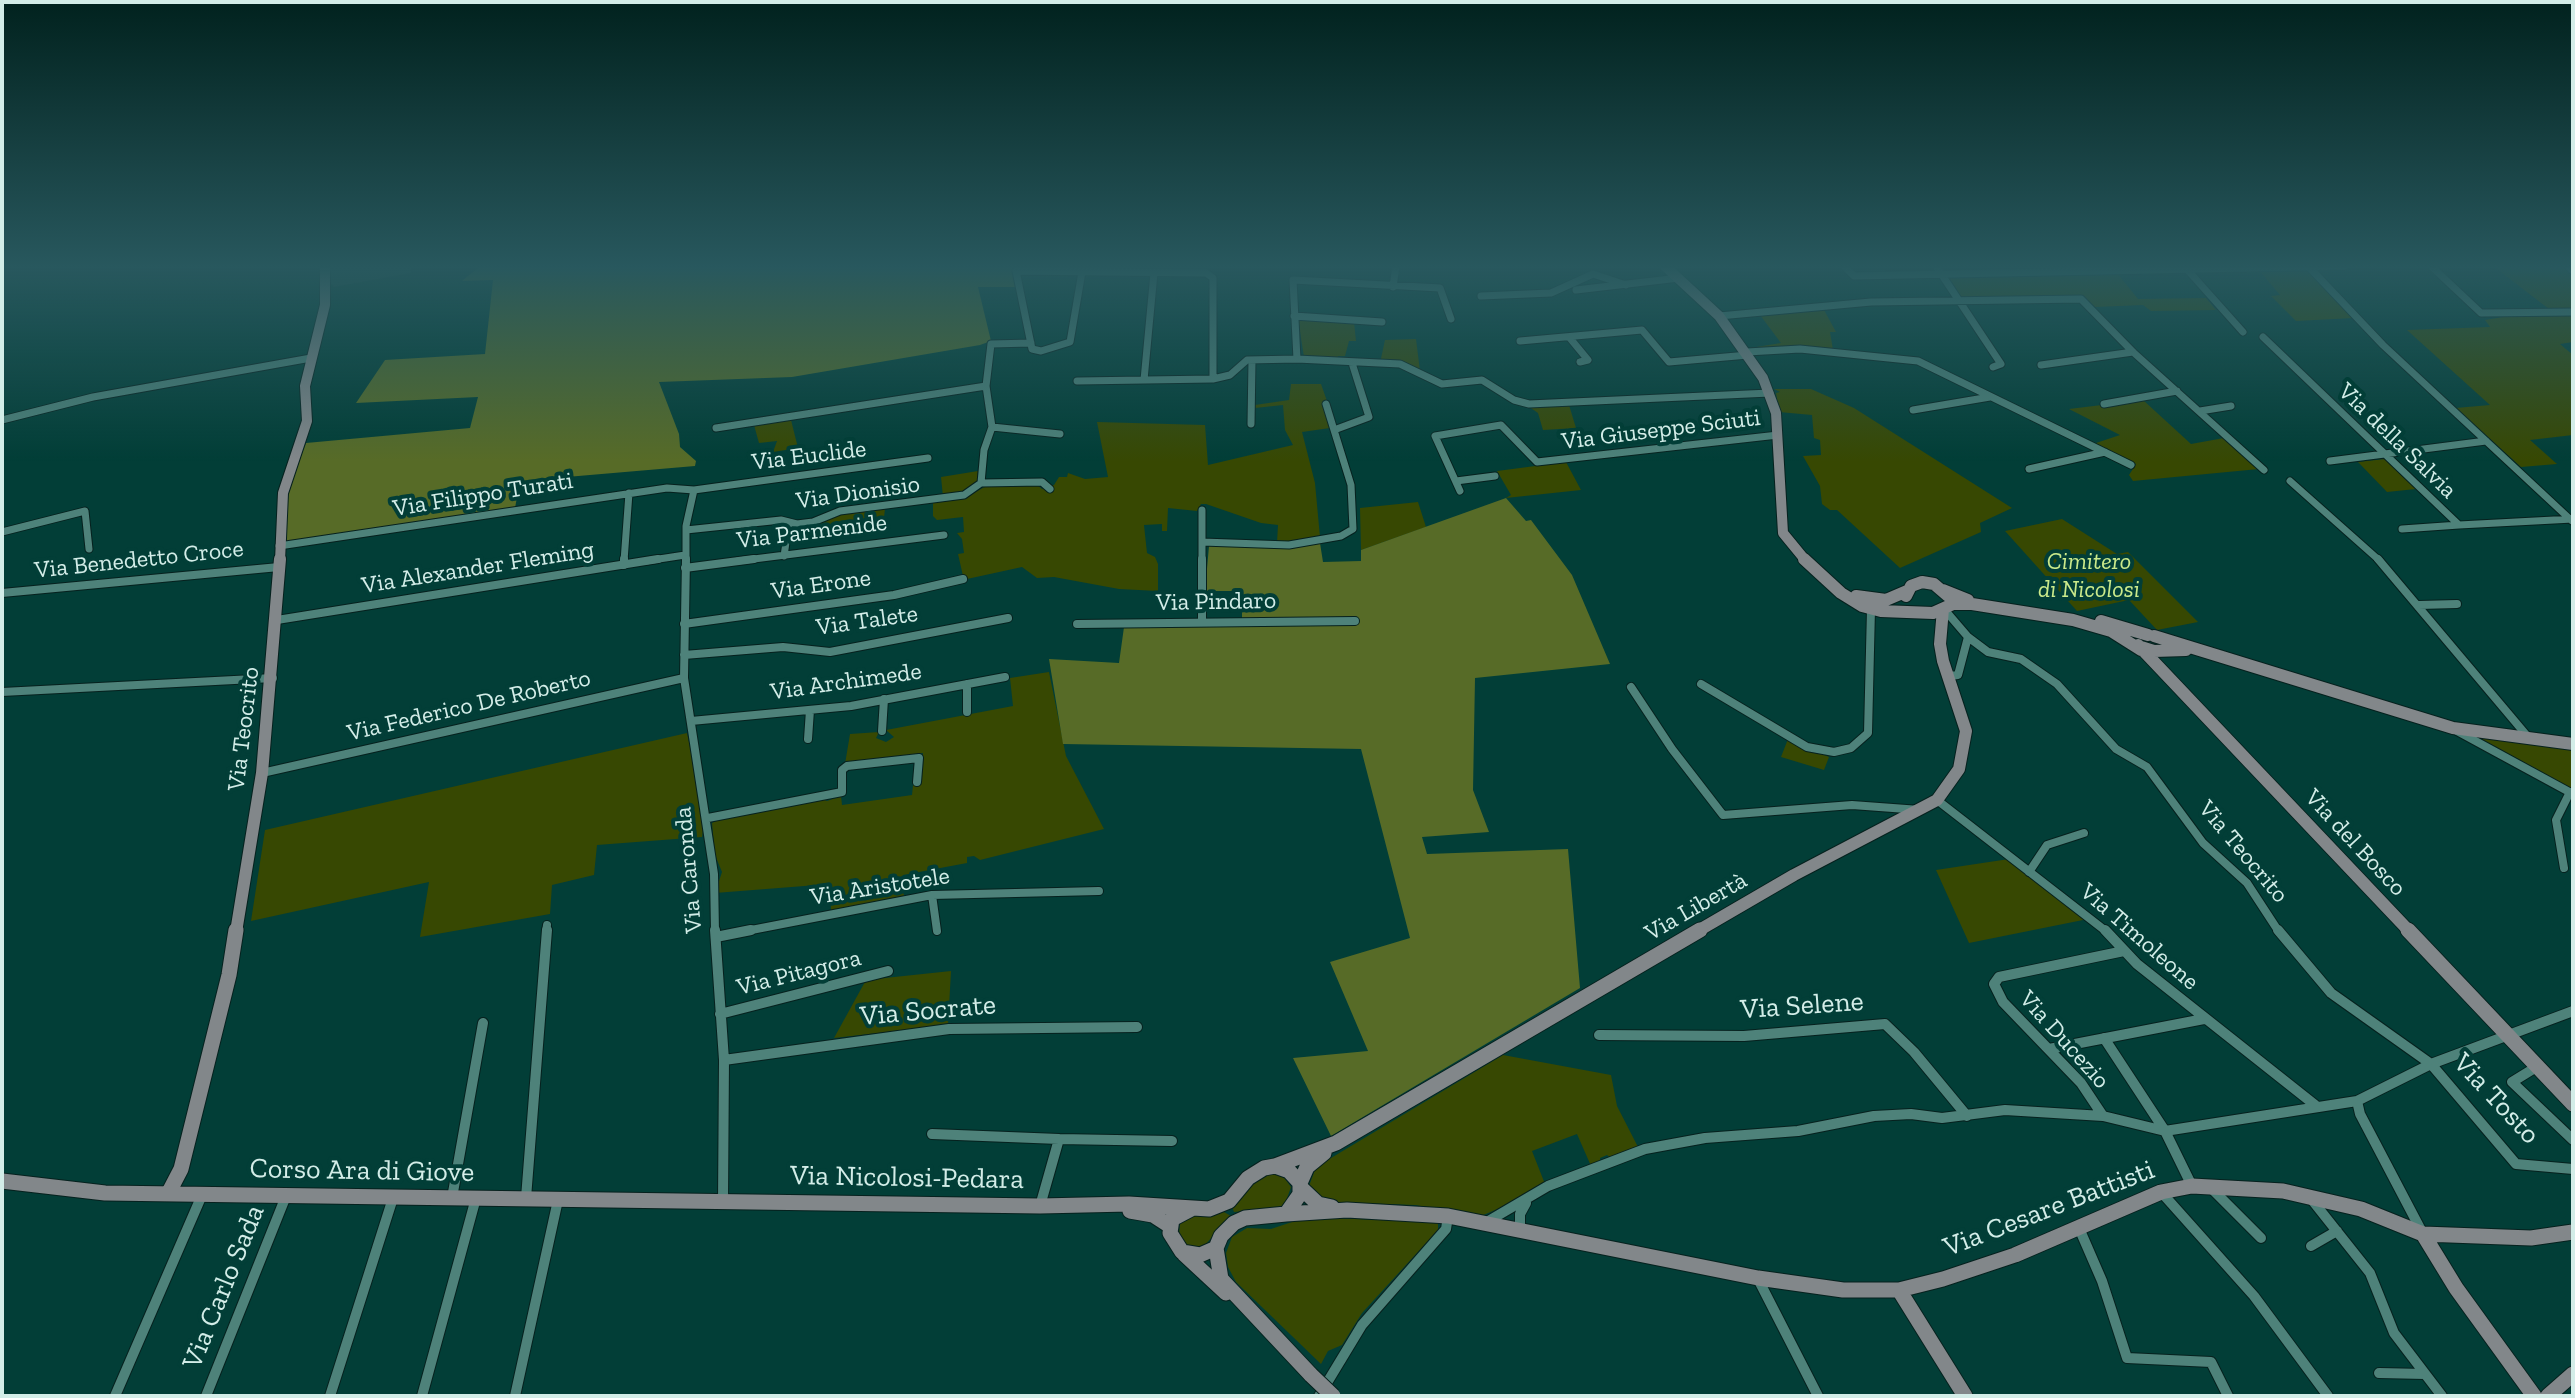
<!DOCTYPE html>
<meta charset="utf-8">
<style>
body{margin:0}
#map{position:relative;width:2575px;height:1398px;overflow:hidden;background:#023e37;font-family:"Zilla Slab",serif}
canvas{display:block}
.frame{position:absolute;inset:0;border:4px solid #d3ede8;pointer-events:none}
</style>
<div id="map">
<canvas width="2575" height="1398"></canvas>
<div class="frame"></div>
</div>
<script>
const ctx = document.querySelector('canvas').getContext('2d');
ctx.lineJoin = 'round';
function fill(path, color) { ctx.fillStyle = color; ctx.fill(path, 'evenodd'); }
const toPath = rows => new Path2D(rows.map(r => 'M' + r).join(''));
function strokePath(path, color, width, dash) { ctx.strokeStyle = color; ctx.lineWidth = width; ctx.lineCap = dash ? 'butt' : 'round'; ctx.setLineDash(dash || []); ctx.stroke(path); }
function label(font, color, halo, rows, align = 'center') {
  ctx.font = font + ' "Zilla Slab",serif'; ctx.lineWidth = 8; ctx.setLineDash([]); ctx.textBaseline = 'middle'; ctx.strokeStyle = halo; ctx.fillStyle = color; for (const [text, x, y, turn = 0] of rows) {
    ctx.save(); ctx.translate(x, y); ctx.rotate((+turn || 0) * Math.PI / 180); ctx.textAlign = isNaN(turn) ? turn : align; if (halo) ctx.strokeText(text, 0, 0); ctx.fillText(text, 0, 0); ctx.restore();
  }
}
const built = toPath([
 [339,266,412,266,411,273,334,287,330,283,329,270]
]);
const green = toPath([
 [2493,266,2567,266,2573,272,2573,310,2549,309],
 [2258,269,2307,269,2353,318,2296,321,2271,296,2280,295],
 [2117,273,2138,299,2206,298,2216,310,2151,311,2143,305,2095,307,2081,297,1960,299,1946,276],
 [1823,308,1836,332,1830,332,1833,350,1750,348,1781,343,1760,315],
 [2573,313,2573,342,2560,344,2573,355,2573,435,2530,440,2557,464,2521,467,2456,408,2490,405,2407,330,2490,327,2485,320,2515,315],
 [1298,319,1354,322,1356,341,1349,341,1345,356,1338,356,1337,360,1304,357],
 [1416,339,1420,371,1380,363,1385,340],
 [1291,384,1321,384,1327,401,1322,402,1330,428,1302,432,1315,483,1320,537,1277,543,1278,525,1261,523,1206,504,1201,504,1197,511,1168,508,1167,531,1162,531,1162,524,1144,525,1147,553,1155,557,1158,564,1158,591,1119,589,1054,577,1037,578,1022,567,967,579,963,576,958,554,964,553,962,539,957,533,964,532,963,517,937,520,933,516,933,503,963,499,988,485,1036,484,1042,489,1054,485,1059,477,1067,477,1068,473,1085,479,1108,477,1097,422,1205,425,1208,465,1293,445,1285,430,1283,405,1255,408,1255,405,1289,400],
 [1774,389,1811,389,1854,408,2012,508,1980,523,1981,532,1900,568,1837,510,1830,510,1822,504,1820,486,1803,456,1821,455,1820,440,1814,438,1812,415,1779,412,1776,393,1780,392],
 [2143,400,2191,444,2224,438,2259,469,2133,481,2129,475,2136,464,2093,444,2120,435,2069,409],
 [1569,405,1576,428,1543,430,1538,413,1528,406],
 [791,420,798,448,773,452,777,441,759,443,754,425],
 [2385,459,2416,489,2387,492,2358,462],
 [1566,462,1581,490,1506,498,1511,495,1497,471],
 [978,471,977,483,971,490,943,497,941,477],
 [1418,502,1426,527,1361,550,1360,508],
 [885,509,883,526,817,532,818,525,841,513],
 [2062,519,2117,554,2128,552,2198,622,2157,630,2129,600,2077,611,2005,531],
 [1049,672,1066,756,1104,829,980,860,974,856,967,857,967,863,903,875,904,897,831,911,830,884,715,893,722,872,715,855,712,823,726,816,822,799,827,801,841,796,842,805,912,795,913,785,920,784,923,753,845,764,850,734,879,732,876,738,886,742,894,737,886,730,1013,706,1010,678],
 [687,733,705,816,702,837,597,845,594,875,552,885,550,914,420,937,429,882,251,921,265,830],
 [2470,735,2573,749,2573,791],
 [1788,739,1829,757,1824,770,1781,757],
 [2009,859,2088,919,1969,943,1936,870],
 [951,971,948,1025,834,1038,866,980],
 [1503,1055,1611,1075,1617,1106,1638,1147,1611,1158,1607,1155,1600,1158,1600,1163,1591,1166,1577,1134,1532,1151,1545,1184,1528,1196,1481,1216,1415,1205,1325,1202,1309,1186,1316,1167],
 [1274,1173,1283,1176,1291,1187,1285,1204,1279,1208,1234,1212,1232,1207,1257,1177],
 [1224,1212,1231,1216,1204,1246,1188,1246,1179,1236,1180,1222,1192,1216],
 [1328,1218,1438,1222,1438,1230,1362,1313,1342,1345,1328,1351,1321,1364,1236,1282,1228,1267,1226,1253,1232,1237,1247,1228,1271,1229,1295,1221]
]);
const forest = toPath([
 [480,266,1014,266,1016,287,978,287,991,341,980,345,792,377,659,382,679,434,680,447,696,461,695,466,520,481,515,508,284,543,287,493,306,443,470,428,478,397,356,403,385,360,485,354,493,280,462,281],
 [1506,498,1526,521,1531,520,1572,575,1610,664,1475,678,1473,790,1489,832,1422,837,1427,854,1568,849,1580,988,1331,1136,1293,1058,1368,1051,1330,962,1410,938,1361,749,1063,744,1049,659,1119,663,1124,627,1242,620,1242,591,1205,591,1209,546,1320,543,1323,562,1361,561,1361,550]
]);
const streetFar2 = toPath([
 [1844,266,1854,276,2344,266],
 [1936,266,2001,364,1993,367],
 [2184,266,2243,332],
 [2308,266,2383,345,2572,521],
 [2431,266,2481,313,2573,312],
 [1082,272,1070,342,1041,351,1032,349,1016,271,1206,273,1213,278,1213,379],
 [1393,287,1396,266],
 [1576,290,1679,278],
 [1481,296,1551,293,1593,274,1626,285],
 [1294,316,1382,322],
 [1719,316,1871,302,2081,299,2133,352,2264,470],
 [1569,337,1588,360,1580,362],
 [2263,337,2459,525,2573,519],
 [1520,341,1642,330,1669,362,1748,355],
 [1747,352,1800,349,1918,361,2131,465],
 [1297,359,1293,280,1440,288,1451,319],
 [2041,365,2133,352],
 [1144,380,1154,273],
 [1077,381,1213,379,1230,375,1247,360,1297,359,1400,364,1442,384,1482,380,1514,400,1529,404,1770,393],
 [986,386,991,344,1031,343],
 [1326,404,1334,430],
 [2104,404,2177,391],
 [1913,410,1990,397],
 [2200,411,2231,406],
 [2,420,93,397,311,358],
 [1251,424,1252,360],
 [992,427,1060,434],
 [2330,461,2486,441],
 [2029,469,2105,452],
 [1456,481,1495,476],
 [2290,481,2380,561],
 [981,483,1042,482,1050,489],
 [1460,491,1435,436,1501,425,1537,462,1778,435],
 [1202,510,1202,561],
 [2402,529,2459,525],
 [686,530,781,520,797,524,813,522,840,511,964,495,981,483,984,450,992,427,986,386,716,428],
 [2,532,85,511,89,549],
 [1202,542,1289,545,1341,536,1353,529,1351,485,1334,430,1369,417,1352,363],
 [279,546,667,488,694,490,928,458],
 [784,556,789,522],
 [624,561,629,493],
 [646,561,685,555],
 [686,561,686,526,694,490],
 [738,561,944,535]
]);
const streetFar1 = toPath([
 [686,559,684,678,714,874,715,932],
 [1202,559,1202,622],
 [2378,559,2528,737],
 [624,565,624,559],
 [685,568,754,559],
 [2,593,279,567],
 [2419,605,2457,604],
 [1944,609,1968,637,1958,675,1949,676],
 [277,620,658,559],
 [684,624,894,595,963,579],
 [1077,624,1355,621],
 [1968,637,1988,652,2021,659,2057,684,2116,749,2147,767,2203,843,2247,883,2279,932],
 [684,655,783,647,830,652,1008,618],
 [967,684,967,712],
 [1701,684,1807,747,1834,752,1851,748,1868,733,1871,609],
 [1631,687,1672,749,1723,815,1852,805,1920,810],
 [2,692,273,678],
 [691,721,851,706,1005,677],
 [882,731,884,699],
 [2457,731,2573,794],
 [808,739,810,710],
 [262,773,684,678],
 [1937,800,2107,932],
 [708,818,842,792,842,770,847,766,919,758,917,782],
 [2564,868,2556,820,2570,792],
 [2029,872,2047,845,2084,833],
 [932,895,937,931],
 [546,932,547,925],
 [741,932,932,895,1099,891]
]);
const street = toPath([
 [715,930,724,1060,723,1201],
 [2105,930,2137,964,2315,1105],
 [2278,930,2331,993,2431,1064,2516,1164,2573,1169],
 [716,937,751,930],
 [720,1014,888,971],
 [1599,1035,1744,1036,1885,1024,1914,1052,1967,1116],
 [2104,1038,2165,1131,2192,1186],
 [2049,1049,2204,1019],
 [724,1060,949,1029,1137,1027],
 [2538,1066,2512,1082,2573,1140],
 [2357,1101,2360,1114,2422,1232],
 [2103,1116,2081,1083,2003,1002,1994,984,1999,977,2124,951],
 [932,1134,1059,1139,1040,1206],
 [1059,1139,1172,1141],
 [2211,1188,2261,1238],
 [2162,1193,2254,1296,2328,1396],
 [452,1198,483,1023],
 [526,1198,547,930],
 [2312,1200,2370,1273,2394,1333,2442,1396],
 [1485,1223,1548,1186,1645,1149,1705,1138,1798,1131,1874,1116,1911,1114,1942,1118,2005,1110,2103,1116,2165,1131,2357,1101,2431,1064,2573,1011],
 [2079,1228,2102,1281,2127,1358,2211,1362,2228,1396],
 [1520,1230,1520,1214,1526,1203],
 [2311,1246,2337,1231],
 [1758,1279,1818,1396],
 [2379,1373,2425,1374],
 [115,1396,202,1195],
 [206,1396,286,1196],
 [330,1396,393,1198],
 [422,1396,476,1198],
 [515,1396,558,1200],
 [1319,1396,1362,1325,1446,1229,1448,1216]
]);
const secondaryFar2 = toPath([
 [1665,266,1719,316,1763,378,1776,413,1783,533,1806,561],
 [2570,266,2573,269],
 [280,561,283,493,307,421,305,386,325,305,325,266]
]);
const secondaryFar1 = toPath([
 [1804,559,1841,593,1862,606,1881,611,1933,613,1953,604,1972,604,2073,620,2111,631,2141,650],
 [1943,590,1968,600],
 [1856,596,1886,600,1907,591],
 [1906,596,1911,586,1922,582,1934,584,1948,596],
 [2101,621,2148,635],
 [2154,636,2453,728,2573,744],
 [2138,645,2410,932],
 [2141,647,2154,651,2186,650],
 [236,932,262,773,280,559],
 [1696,932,1794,875,1937,800,1959,769,1966,731,1943,661,1940,644,1943,609]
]);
const secondary = toPath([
 [2408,930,2573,1104],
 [1275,1166,1336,1143,1700,930],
 [2,1181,105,1193,1040,1206,1129,1204,1209,1209,1229,1201,1248,1178,1264,1168,1275,1166,1289,1171,1300,1183,1300,1194,1286,1214,1245,1218,1234,1223,1221,1236,1216,1248,1200,1255,1182,1252,1170,1233,1172,1219,1191,1209],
 [1300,1183,1307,1167,1324,1153],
 [1300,1187,1318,1204,1332,1207],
 [168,1194,181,1169,229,975,236,930],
 [1130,1211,1153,1215,1170,1226],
 [1286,1214,1347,1210,1448,1216,1758,1278,1843,1290,1899,1290,1943,1279,2015,1255,2161,1192,2192,1186,2283,1191,2361,1209,2423,1234,2531,1238,2573,1232],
 [2423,1234,2456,1288,2534,1396],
 [1216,1248,1221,1279,1311,1375],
 [1184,1254,1226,1293],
 [1899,1290,1965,1396],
 [2548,1396,2573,1374]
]);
const secondaryBridge = toPath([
 [1311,1375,1333,1396]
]);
const streetNames = [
 ["Via Giuseppe Sciuti",1661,430,-7],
 ["Via della Salvia",2397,441,44],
 ["Via Euclide",809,456,-7],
 ["Via Dionisio",858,493,-8],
 ["Via Filippo Turati",483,495,-9],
 ["Via Parmenide",812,532,-7],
 ["Via Benedetto Croce",139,560,-6],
 ["Via Alexander Fleming",478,568,-9],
 ["Via Erone",821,585,-8],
 ["Via Pindaro",1216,602,-1],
 ["Via Talete",867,621,-8],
 ["Via Archimede",846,682,-8],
 ["Via Federico De Roberto",469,706,-13],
 ["Via Teocrito",244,729,-83],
 ["Via del Bosco",2355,843,47],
 ["Via Teocrito",2243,852,50],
 ["Via Caronda",689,870,-95],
 ["Via Aristotele",880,887,-9],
 ["Via Libertà",1696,907,-30],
 ["Via Timoleone",2139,937,41],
 ["Via Pitagora",799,973,-14],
 ["Via Ducezio",2064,1040,48]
];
const parkNames = [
 ["Cimitero",2089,562],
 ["di Nicolosi",2089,590]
];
const nearStreetnames = [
 ["Via Selene",1802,1006,-4],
 ["Via Socrate",928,1011,-5],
 ["Via Tosto",2496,1099,47],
 ["Corso Ara di Giove",362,1171,1],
 ["Via Nicolosi-Pedara",907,1178,1],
 ["Via Cesare Battisti",2049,1209,-21],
 ["Via Carlo Sada",224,1287,-68]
];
fill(built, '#194a43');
fill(green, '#374802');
fill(forest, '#576b27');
strokePath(streetFar2, '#06211e', 9);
strokePath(streetFar1, '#06211e', 10);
strokePath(street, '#06211e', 12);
strokePath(secondaryFar2, '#06211e', 12);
strokePath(secondaryFar1, '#06211e', 14);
strokePath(secondary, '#06211e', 17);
strokePath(streetFar2, '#4e827a', 7);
strokePath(streetFar1, '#4e827a', 8);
strokePath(street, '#4e827a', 10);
strokePath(secondaryFar2, '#82878a', 10);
strokePath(secondaryFar1, '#82878a', 12);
strokePath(secondary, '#82878a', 15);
strokePath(secondaryBridge, '#06211e', 17, []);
strokePath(secondaryBridge, '#82878a', 15);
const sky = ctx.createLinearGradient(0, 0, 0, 461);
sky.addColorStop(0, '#01221e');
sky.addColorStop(0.58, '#28585e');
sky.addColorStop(1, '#28585e00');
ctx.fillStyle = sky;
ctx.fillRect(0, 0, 2575, 461);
label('24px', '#d3ede8', '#023e37', streetNames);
label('italic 24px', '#cbea8b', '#023e37', parkNames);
label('28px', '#d3ede8', '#023e37', nearStreetnames);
</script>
